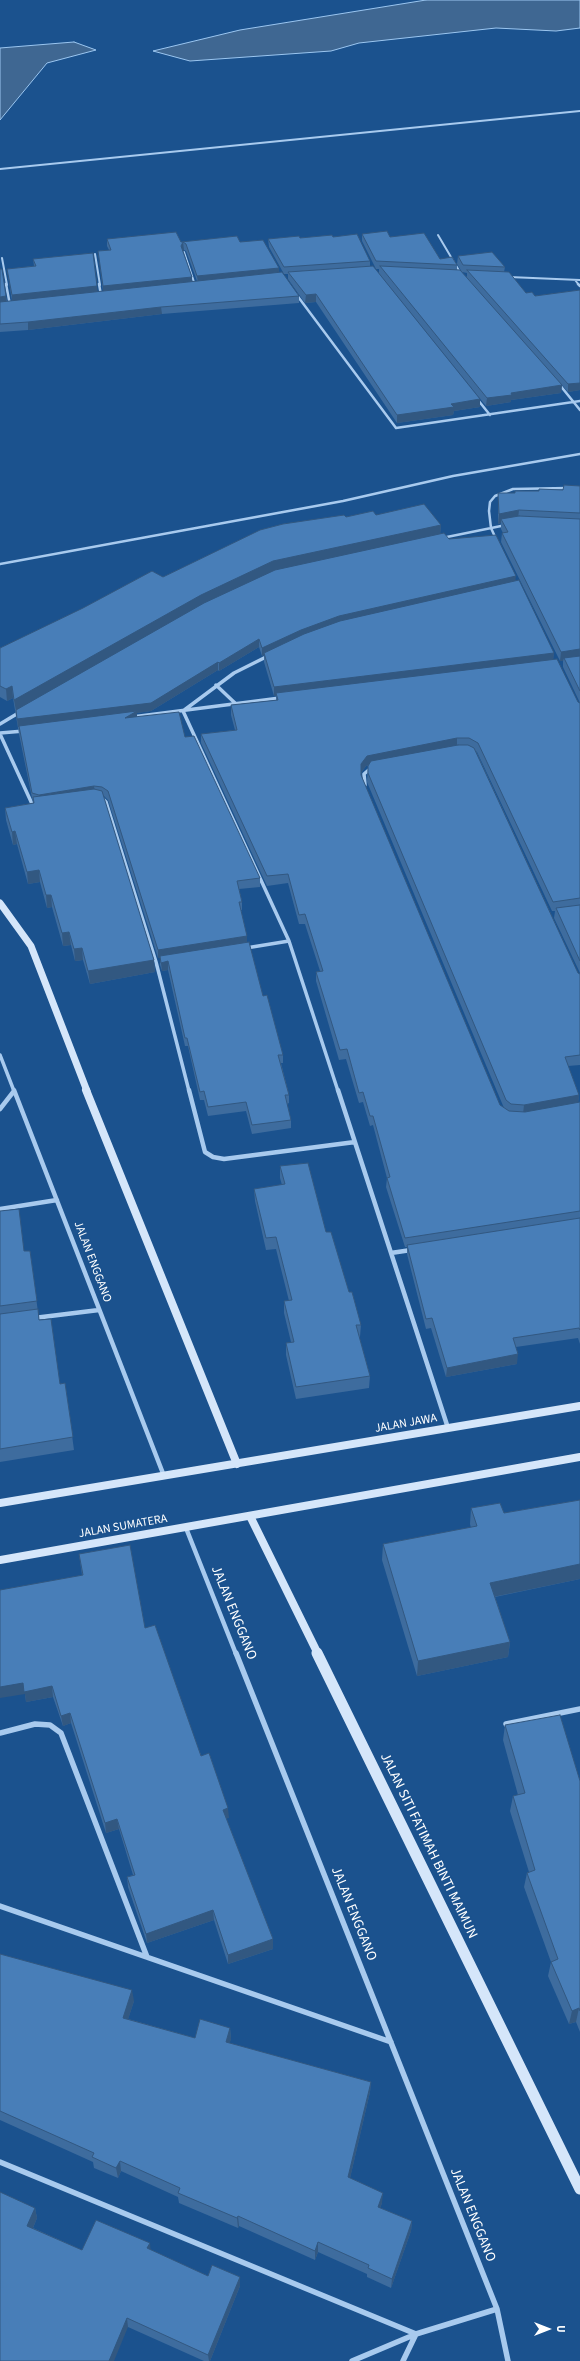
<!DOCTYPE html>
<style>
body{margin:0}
#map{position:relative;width:580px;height:2361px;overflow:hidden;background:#1b528e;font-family:"Source Sans 3",sans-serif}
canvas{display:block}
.north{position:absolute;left:528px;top:2309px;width:40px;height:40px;-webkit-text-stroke:3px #1b528e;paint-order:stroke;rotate:90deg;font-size:11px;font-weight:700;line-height:16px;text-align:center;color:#fff}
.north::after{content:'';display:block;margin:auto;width:14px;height:18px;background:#fff;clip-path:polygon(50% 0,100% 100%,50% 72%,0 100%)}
</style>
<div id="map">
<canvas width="580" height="2361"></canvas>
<div class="north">U</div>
</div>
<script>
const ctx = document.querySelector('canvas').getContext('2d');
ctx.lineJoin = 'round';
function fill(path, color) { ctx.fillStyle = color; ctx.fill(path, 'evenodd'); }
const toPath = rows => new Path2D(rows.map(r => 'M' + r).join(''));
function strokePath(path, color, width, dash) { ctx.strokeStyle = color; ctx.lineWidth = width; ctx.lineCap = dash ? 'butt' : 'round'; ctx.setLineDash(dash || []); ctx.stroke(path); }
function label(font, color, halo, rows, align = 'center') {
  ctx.font = font + ' "Source Sans 3",sans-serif'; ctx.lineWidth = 3; ctx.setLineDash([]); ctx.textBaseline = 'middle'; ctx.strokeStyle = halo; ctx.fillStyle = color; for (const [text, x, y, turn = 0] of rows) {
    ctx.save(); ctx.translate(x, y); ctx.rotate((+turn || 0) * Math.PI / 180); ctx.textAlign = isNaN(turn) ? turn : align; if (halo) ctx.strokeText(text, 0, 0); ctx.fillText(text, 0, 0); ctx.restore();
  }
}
const water = toPath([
 [426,0,580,0,580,28,556,31,496,28,359,43,331,51,190,61,153,51,240,30,426,0],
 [74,42,96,50,47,63,0,120,0,48,74,42]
]);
const streetFar4 = toPath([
 [0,169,580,111],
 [438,235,461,274],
 [184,252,195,285],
 [95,254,100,285],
 [2,258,7,285],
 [509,277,580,280],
 [575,280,579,285]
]);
const streetFar3 = toPath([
 [6,284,10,305],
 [99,284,101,295],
 [195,284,196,287],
 [578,284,580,286],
 [296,294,396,428,580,401],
 [559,384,580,410],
 [478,400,490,415],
 [442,538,506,525],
 [496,539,491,528,489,511,490,502,495,496,513,489,568,488],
 [0,564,343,501,453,476,580,454]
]);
const streetFar2 = toPath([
 [268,656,234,673,183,711,289,941,338,1091],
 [216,685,236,704],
 [132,717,280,698],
 [0,724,20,712],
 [0,733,24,731],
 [0,734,33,806],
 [365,785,364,774,371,768],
 [103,799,106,802,156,962,189,1091],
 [246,948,289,941],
 [0,1055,14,1091]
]);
const streetFar1 = toPath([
 [14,1090,164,1476],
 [189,1090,205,1152,213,1157,224,1159,355,1142],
 [338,1090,448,1428],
 [0,1109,14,1091],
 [0,1209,57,1200],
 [391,1253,411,1250],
 [34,1318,99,1310],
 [186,1528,236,1654]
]);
const street = toPath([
 [236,1653,497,2309,508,2361],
 [506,1724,580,1709],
 [0,1733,35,1724,50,1725,61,1733,147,1957],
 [0,1906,391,2042],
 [0,2162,416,2334,403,2361],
 [352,2361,416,2334,497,2309]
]);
const secondaryFar2 = toPath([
 [0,903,31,946,87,1091]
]);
const secondaryFar1 = toPath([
 [86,1090,237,1464],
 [0,1503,580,1406],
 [250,1516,318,1654],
 [0,1560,580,1457]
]);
const secondary = toPath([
 [317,1653,580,2189]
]);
const wall = toPath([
 [362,234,390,237,440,259,457,265,457,270,467,277,467,273,462,272,457,264,458,256,505,267,504,272,526,293,535,296,580,290,580,390,568,392,562,385,561,393,511,400,511,402,486,406,379,274,379,269,376,269,362,241],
 [333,237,370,261,370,266,480,399,480,407,454,411,453,415,397,423,316,302,305,303,288,279,288,274,284,274,269,247,268,239],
 [107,239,181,242,240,242,279,273,299,296,299,303,162,314,28,330,0,332,0,269,7,301,12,301,7,269,34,266,33,259,98,292,103,291,98,251,109,250,107,246],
 [183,250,184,250,186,251,197,281,192,282,192,277],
 [580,486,580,703,563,667,563,661,560,661,501,542,502,533,503,533,501,529,501,523,498,524,498,493,515,493,515,491,539,491,563,490],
 [376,515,441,525,440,534,449,539,516,581,554,653,553,659,578,702,580,703,580,973,554,918,555,911,552,911,477,752,476,751,578,973,580,974,580,1065,568,1066,579,1095,578,1103,580,1102,580,1344,578,1338,516,1347,517,1364,446,1377,431,1328,426,1329,407,1254,407,1247,405,1247,386,1187,387,1178,373,1125,370,1126,363,1102,359,1103,346,1059,339,1060,316,981,316,972,320,971,305,924,299,924,288,883,267,886,201,743,201,734,235,730,231,715,231,705,276,700,276,696,274,696,264,662,264,655,262,656,259,647,219,671,218,670,151,711,137,713,137,717,185,737,260,878,260,887,239,889,242,902,242,910,241,910,247,942,263,996,283,1055,283,1063,281,1063,289,1095,289,1103,287,1104,291,1120,291,1128,252,1134,246,1111,208,1116,204,1100,200,1100,188,1046,185,1046,168,970,162,971,160,965,160,958,158,958,108,800,103,795,154,960,155,972,90,984,83,960,75,961,71,945,63,946,52,907,47,908,40,882,28,884,17,844,13,845,6,820,5,808,33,803,19,734,13,698,7,701,0,697,0,648,163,577,346,517],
 [366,766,368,766,367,782,504,1108,500,1105,361,775,361,773],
 [280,1166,326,1232,349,1292,361,1325,360,1337,359,1337,370,1376,369,1388,296,1399,286,1355,286,1343,291,1342,284,1313,284,1301,289,1301,276,1249,266,1250,255,1201,254,1189,282,1185,280,1178],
 [0,1211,24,1251,30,1251,39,1320,60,1384,65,1383,74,1450,0,1462],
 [580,1500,580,1579,495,1597,510,1642,508,1657,417,1676,382,1560,383,1544,471,1528,470,1524,471,1508,504,1513],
 [79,1554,145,1628,229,1818,226,1818,273,1949,228,1964,214,1920,147,1943,128,1887,127,1877,133,1875,119,1829,106,1833,71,1723,63,1726,53,1697,26,1702,25,1694,82,1575],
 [505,1725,580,1781,580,2032,576,2022,569,2024,548,1976,551,1962,524,1887,527,1873,529,1872,510,1811,513,1796,518,1795,503,1740],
 [0,1954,134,2001,128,2019,195,2038,230,2028,231,2039,229,2043,371,2082,370,2092,350,2178,382,2203,380,2208,412,2221,411,2231,391,2288,367,2277,367,2274,318,2252,315,2260,239,2226,238,2228,179,2203,178,2197,121,2171,118,2178,94,2168,93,2162,0,2120],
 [35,2208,37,2218,33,2228,82,2250,150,2243,150,2250,208,2276,240,2277,240,2286,210,2361,204,2361,128,2327,0,2361]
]);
const shadedWall = toPath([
 [183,242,184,250,182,253,181,246],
 [279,268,279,275,198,283,197,276],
 [192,277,192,284,103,293,103,286],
 [97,286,98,294,12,303,12,295],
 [316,294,316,302,305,303,306,295],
 [6,296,7,304,0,305,0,297],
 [161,307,162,314,28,330,28,322],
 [580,383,580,390,568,392,568,384],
 [562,385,561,393,511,400,511,402,486,406,487,398,511,393],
 [480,399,480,407,454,411,453,415,397,423,397,415,451,404],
 [519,510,518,519,501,519,501,523,498,524,499,514],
 [441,525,440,536,202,607,16,711,14,700,201,595,273,561],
 [516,576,515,584,264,653,264,655,262,656,262,648,301,630,339,616],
 [259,639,259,647,219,671,219,663],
 [580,649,580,659,564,658,563,661,560,661,561,652],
 [554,653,553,662,276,693,276,696,274,696,274,687],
 [218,662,218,670,151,711,137,713,137,719,125,718,133,713,18,727,17,719],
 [12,686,13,698,7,701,6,689],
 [457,738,457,748,366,766,361,773,361,764,367,756],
 [94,786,95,795,40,804,39,795],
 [15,831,17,844,13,845,12,832],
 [39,870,40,882,28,884,27,872],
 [46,895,51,895,52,907,47,908],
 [69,932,71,945,63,946,62,933],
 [247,936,247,944,160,956,160,958,158,958,158,950],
 [82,948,83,960,75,961,74,949],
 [154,960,155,972,90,984,88,971],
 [168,961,168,970,162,971,161,963],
 [579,1095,578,1105,523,1114,524,1105],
 [518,1354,517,1364,446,1377,447,1368],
 [580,1564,580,1579,488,1598,490,1583],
 [510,1642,508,1657,417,1676,418,1661],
 [23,1683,52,1686,53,1697,26,1702,25,1694,0,1698,0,1687],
 [70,1713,71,1723,63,1726,61,1716],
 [228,1808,229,1818,223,1819,223,1810],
 [117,1819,119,1829,106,1833,105,1823],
 [213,1910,214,1920,147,1943,146,1934],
 [273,1939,273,1949,228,1964,228,1955],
 [132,1990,134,2001,125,2029,123,2018],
 [579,2008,576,2022,569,2024,572,2011],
 [230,2028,231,2039,227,2053,226,2042],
 [371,2082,370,2092,348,2187,348,2177],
 [120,2161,121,2171,118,2178,116,2168],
 [383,2193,382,2203,377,2217,378,2207],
 [35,2208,37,2218,30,2235,27,2226],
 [238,2216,239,2226,238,2228,237,2218],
 [412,2221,411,2231,391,2288,392,2279],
 [318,2242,318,2252,315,2260,315,2251],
 [150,2243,151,2253,147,2248],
 [240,2277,240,2286,210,2361,209,2361,208,2355],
 [127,2318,128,2327,114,2361,109,2361]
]);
const building = toPath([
 [387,231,390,237,424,233,440,259,452,257,457,265,376,261,362,234,387,231],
 [176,232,181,242,237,236,240,242,263,240,279,268,197,276,186,244,183,242,181,246,192,277,103,286,98,251,111,250,107,239,176,232],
 [357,234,370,261,284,267,268,239,299,236,300,238,332,235,333,237,357,234],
 [492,252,505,267,463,265,458,256,492,252],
 [93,253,97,286,12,295,7,269,36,266,33,259,93,253],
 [373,266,480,399,451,404,454,407,397,415,316,294,306,295,288,272,373,266],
 [380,266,460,270,562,385,511,393,512,395,487,398,380,266],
 [0,269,2,269,6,296,0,297,0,269],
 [467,270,509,272,526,293,532,292,535,296,580,290,580,383,568,384,467,270],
 [282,272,299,296,161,307,28,322,0,324,0,302,282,272],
 [564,485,580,486,580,513,519,510,499,514,498,493,515,493,515,491,539,491,539,489,563,490,564,485],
 [424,504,441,525,273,561,201,595,14,700,12,686,6,689,0,686,0,648,83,608,152,571,163,577,260,530,283,524,344,515,346,517,373,511,376,515,424,504],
 [519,516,580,519,580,649,561,652,502,533,508,532,501,519,519,516],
 [444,533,449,539,496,535,516,576,339,616,301,630,262,648,259,639,219,663,218,662,151,703,17,719,16,710,204,603,275,570,444,533],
 [519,580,554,653,274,687,264,653,304,634,340,621,519,580],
 [580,656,580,691,564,658,580,656],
 [557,659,578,702,580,703,580,898,553,902,478,743,469,738,457,738,367,756,361,764,361,775,500,1105,509,1111,525,1112,580,1102,580,1211,405,1238,387,1178,390,1177,373,1116,370,1116,363,1092,359,1093,347,1049,340,1050,316,972,323,971,305,914,299,915,288,874,267,876,201,734,237,730,231,705,278,700,276,693,557,659],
 [137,711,125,718,179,712,185,737,194,736,260,878,237,881,242,902,239,902,247,936,158,950,108,791,102,787,94,786,39,795,32,793,19,726,137,711],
 [458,745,468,745,474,748,578,973,580,974,580,1055,565,1057,579,1095,524,1105,511,1104,506,1100,368,773,368,766,371,761,458,745],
 [94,789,102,791,154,960,88,971,82,948,74,949,69,932,62,933,51,895,46,895,39,870,27,872,15,831,12,832,5,808,34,803,33,797,94,789],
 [580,905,580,961,556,908,580,905],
 [249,942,263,996,267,995,283,1055,278,1055,289,1095,285,1095,291,1120,252,1125,246,1102,208,1107,204,1091,200,1092,187,1038,185,1038,168,961,161,963,160,956,249,942],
 [308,1163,326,1232,331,1232,349,1292,352,1292,361,1325,356,1325,370,1376,296,1387,286,1343,294,1342,284,1301,292,1300,276,1237,266,1238,254,1189,285,1184,280,1166,308,1163],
 [19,1209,24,1251,30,1251,37,1301,0,1306,0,1211,19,1209],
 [580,1218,580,1330,579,1328,513,1338,518,1354,447,1368,432,1318,426,1319,407,1245,580,1218],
 [38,1309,39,1320,51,1319,60,1384,65,1383,73,1437,0,1449,0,1314,38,1309],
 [580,1500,580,1564,490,1583,510,1642,418,1661,383,1544,477,1526,471,1508,500,1503,504,1513,580,1500],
 [130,1545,145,1628,155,1625,201,1756,209,1753,228,1808,223,1810,273,1939,228,1955,213,1910,146,1934,127,1877,135,1875,117,1819,105,1823,70,1713,61,1716,52,1686,24,1692,23,1683,0,1687,0,1590,83,1575,79,1554,130,1545],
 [560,1715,580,1781,580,2011,579,2008,572,2011,551,1962,558,1959,527,1873,535,1870,513,1796,525,1793,505,1725,560,1715],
 [0,1954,132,1990,123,2018,195,2038,200,2019,230,2028,226,2042,371,2082,348,2177,383,2193,378,2207,412,2221,392,2279,368,2268,369,2265,318,2242,315,2251,238,2216,237,2218,178,2193,180,2188,120,2161,116,2168,92,2157,94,2153,0,2111,0,1954],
 [0,2192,35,2208,27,2226,82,2250,96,2220,150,2243,147,2248,208,2276,212,2265,240,2277,208,2355,127,2318,109,2361,0,2361,0,2192]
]);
const streetNames = [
 ["JALAN ENGGANO",92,1262,69],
 ["JALAN JAWA",406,1424,-10],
 ["JALAN SUMATERA",123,1527,-10]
];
const nearStreetnames = [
 ["JALAN ENGGANO",233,1613,68],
 ["JALAN SITI FATIMAH BINTI MAIMUN",428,1846,64],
 ["JALAN ENGGANO",353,1914,68],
 ["JALAN ENGGANO",472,2215,68]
];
fill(water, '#3f6792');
strokePath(water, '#9bc6f0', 1);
strokePath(streetFar4, '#a8caee', 2);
strokePath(streetFar3, '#a8caee', 2.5);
strokePath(streetFar2, '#a8caee', 3.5);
strokePath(streetFar1, '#a8caee', 4.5);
strokePath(street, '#a8caee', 5.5);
strokePath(secondaryFar2, '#d5e6fa', 7);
strokePath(secondaryFar1, '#d5e6fa', 8);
strokePath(secondary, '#d5e6fa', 11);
fill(wall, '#3e6c9e');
fill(shadedWall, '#325881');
fill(building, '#487eb8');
strokePath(building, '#325881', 1);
label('12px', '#fff', '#1b528e', streetNames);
label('14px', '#fff', '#1b528e', nearStreetnames);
</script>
